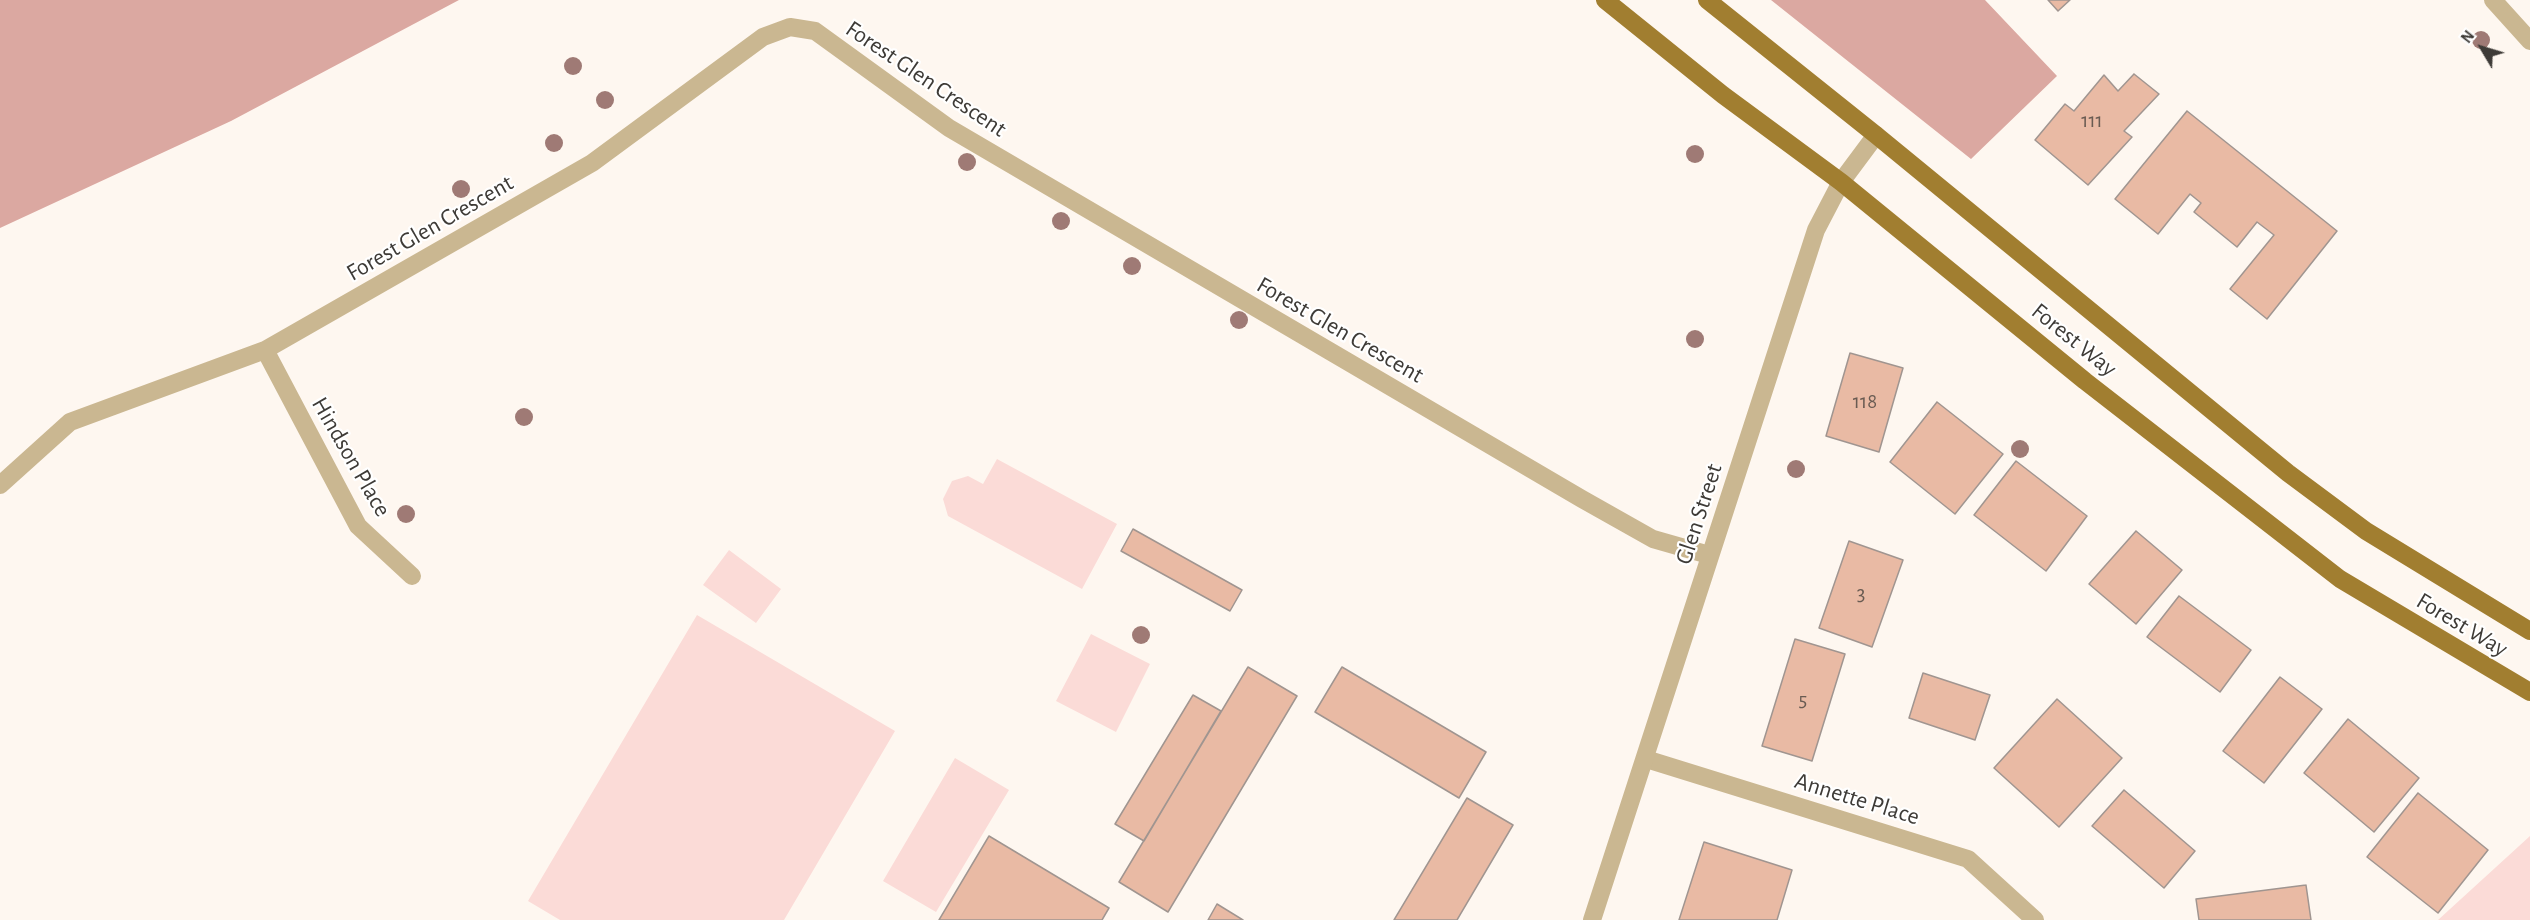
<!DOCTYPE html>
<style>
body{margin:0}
#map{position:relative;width:2530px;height:920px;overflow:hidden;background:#fef7f0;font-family:"Alegreya Sans",sans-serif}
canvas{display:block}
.north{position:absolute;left:2452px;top:18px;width:60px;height:60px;-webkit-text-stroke:4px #fff;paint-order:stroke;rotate:308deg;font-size:16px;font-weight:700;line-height:24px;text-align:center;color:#3e3b37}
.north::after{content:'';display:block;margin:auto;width:21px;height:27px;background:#3e3b37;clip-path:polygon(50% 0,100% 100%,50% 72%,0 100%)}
</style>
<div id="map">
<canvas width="2530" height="920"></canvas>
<div class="north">N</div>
</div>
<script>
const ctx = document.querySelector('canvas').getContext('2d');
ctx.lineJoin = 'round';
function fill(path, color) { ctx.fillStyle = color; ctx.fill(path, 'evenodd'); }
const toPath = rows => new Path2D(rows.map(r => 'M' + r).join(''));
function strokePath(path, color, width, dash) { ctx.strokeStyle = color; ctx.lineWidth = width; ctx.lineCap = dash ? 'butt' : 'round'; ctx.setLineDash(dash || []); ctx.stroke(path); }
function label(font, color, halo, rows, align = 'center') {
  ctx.font = font + ' "Alegreya Sans",sans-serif'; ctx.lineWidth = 4.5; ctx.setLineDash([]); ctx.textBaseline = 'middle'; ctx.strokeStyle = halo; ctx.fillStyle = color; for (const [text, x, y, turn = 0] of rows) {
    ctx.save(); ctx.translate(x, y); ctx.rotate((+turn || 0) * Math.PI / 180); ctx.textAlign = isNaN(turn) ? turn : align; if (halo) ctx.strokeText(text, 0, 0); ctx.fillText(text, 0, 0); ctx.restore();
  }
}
const green = toPath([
 [997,459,1117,524,1082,589,948,516,943,499,952,481,968,476,983,484],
 [729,550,781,589,756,623,703,585],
 [697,615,895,731,784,920,560,920,528,901],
 [1091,634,1150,664,1116,732,1056,701],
 [955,758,1009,790,936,912,883,881],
 [2530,836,2530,920,2438,920]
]);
const forest = toPath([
 [0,0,459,0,231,121,0,228],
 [1771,0,1985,0,2057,76,1971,159]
]);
const building = toPath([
 [2048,0,2070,0,2058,11,2048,0],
 [2134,74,2159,94,2124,131,2132,137,2088,185,2035,140,2065,104,2074,111,2104,75,2118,91,2134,74],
 [2187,111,2337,231,2267,319,2230,289,2274,235,2257,222,2237,247,2194,212,2201,203,2190,194,2158,234,2115,199,2187,111],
 [1850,353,1903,368,1879,452,1826,436,1850,353],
 [1937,402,2003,454,1955,514,1890,462,1937,402],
 [2016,461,2087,516,2046,571,1974,515,2016,461],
 [1133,529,1242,590,1230,611,1121,551,1133,529],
 [2136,531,2182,570,2136,624,2089,584,2136,531],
 [1849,541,1903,560,1872,647,1819,628,1849,541],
 [2179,596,2251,650,2220,692,2147,637,2179,596],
 [1795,639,1845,654,1812,761,1762,746,1795,639],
 [1248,667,1297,696,1168,912,1119,882,1248,667],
 [1342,667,1486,752,1459,798,1315,712,1342,667],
 [1923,673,1990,695,1975,740,1909,718,1923,673],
 [2280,677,2322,709,2264,783,2223,751,2280,677],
 [1193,695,1221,711,1144,841,1115,824,1193,695],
 [2057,699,2122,758,2059,827,1994,768,2057,699],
 [2348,719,2419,778,2374,832,2304,773,2348,719],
 [2124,790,2195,851,2164,888,2092,826,2124,790],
 [2418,793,2488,850,2438,913,2367,857,2418,793],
 [1467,798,1513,825,1457,920,1394,920,1467,798],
 [989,836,1109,908,1102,920,939,920,989,836],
 [1704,842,1792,870,1777,920,1679,920,1704,842],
 [2306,885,2311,920,2199,920,2196,899,2306,885],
 [1217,904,1243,920,1208,920,1217,904]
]);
const minor = toPath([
 [2493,0,2530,41],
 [265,350,358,526,412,576],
 [0,485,70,422,265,350,592,163,763,37,790,27,815,31,949,128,1582,499,1653,539,1709,555],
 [1646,759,1968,859,2035,920]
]);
const tertiary = toPath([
 [1592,920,1816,230,1841,182,1876,135]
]);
const primary = toPath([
 [1605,0,1723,95,1841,182,2085,381,2340,579,2530,692],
 [1707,0,1876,135,2288,473,2366,531,2530,631]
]);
const trees = [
 [2481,40],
 [573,66],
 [605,100],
 [554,143],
 [1695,154],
 [967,162],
 [461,189],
 [1061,221],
 [1132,266],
 [1239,320],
 [1695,339],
 [524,417],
 [2020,449],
 [1796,469],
 [406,514],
 [1141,635]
];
const numberNames = [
 ["111",2092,121],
 ["118",1865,402],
 ["3",1861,594],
 ["5",1803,700]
];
const streetNames = [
 ["Forest Glen Crescent",926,79,34],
 ["Forest Glen Crescent",430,228,-30],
 ["Forest Glen Crescent",1340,330,30],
 ["Forest Way",2074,340,39],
 ["Hindson Place",351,457,60],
 ["Glen Street",1699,514,-72],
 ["Forest Way",2462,625,31],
 ["Annette Place",1857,799,17]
];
fill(green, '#fbdbd7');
fill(forest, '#dba8a1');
fill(building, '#e9baa4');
strokePath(building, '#a09590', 1.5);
strokePath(minor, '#cab791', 18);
strokePath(tertiary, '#cab791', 18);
strokePath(primary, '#a17e30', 18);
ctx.fillStyle = '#9f7a75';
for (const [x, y] of trees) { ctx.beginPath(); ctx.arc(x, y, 9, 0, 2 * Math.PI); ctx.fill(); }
label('21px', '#695b52', null, numberNames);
label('24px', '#3e3b37', '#fff', streetNames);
</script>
